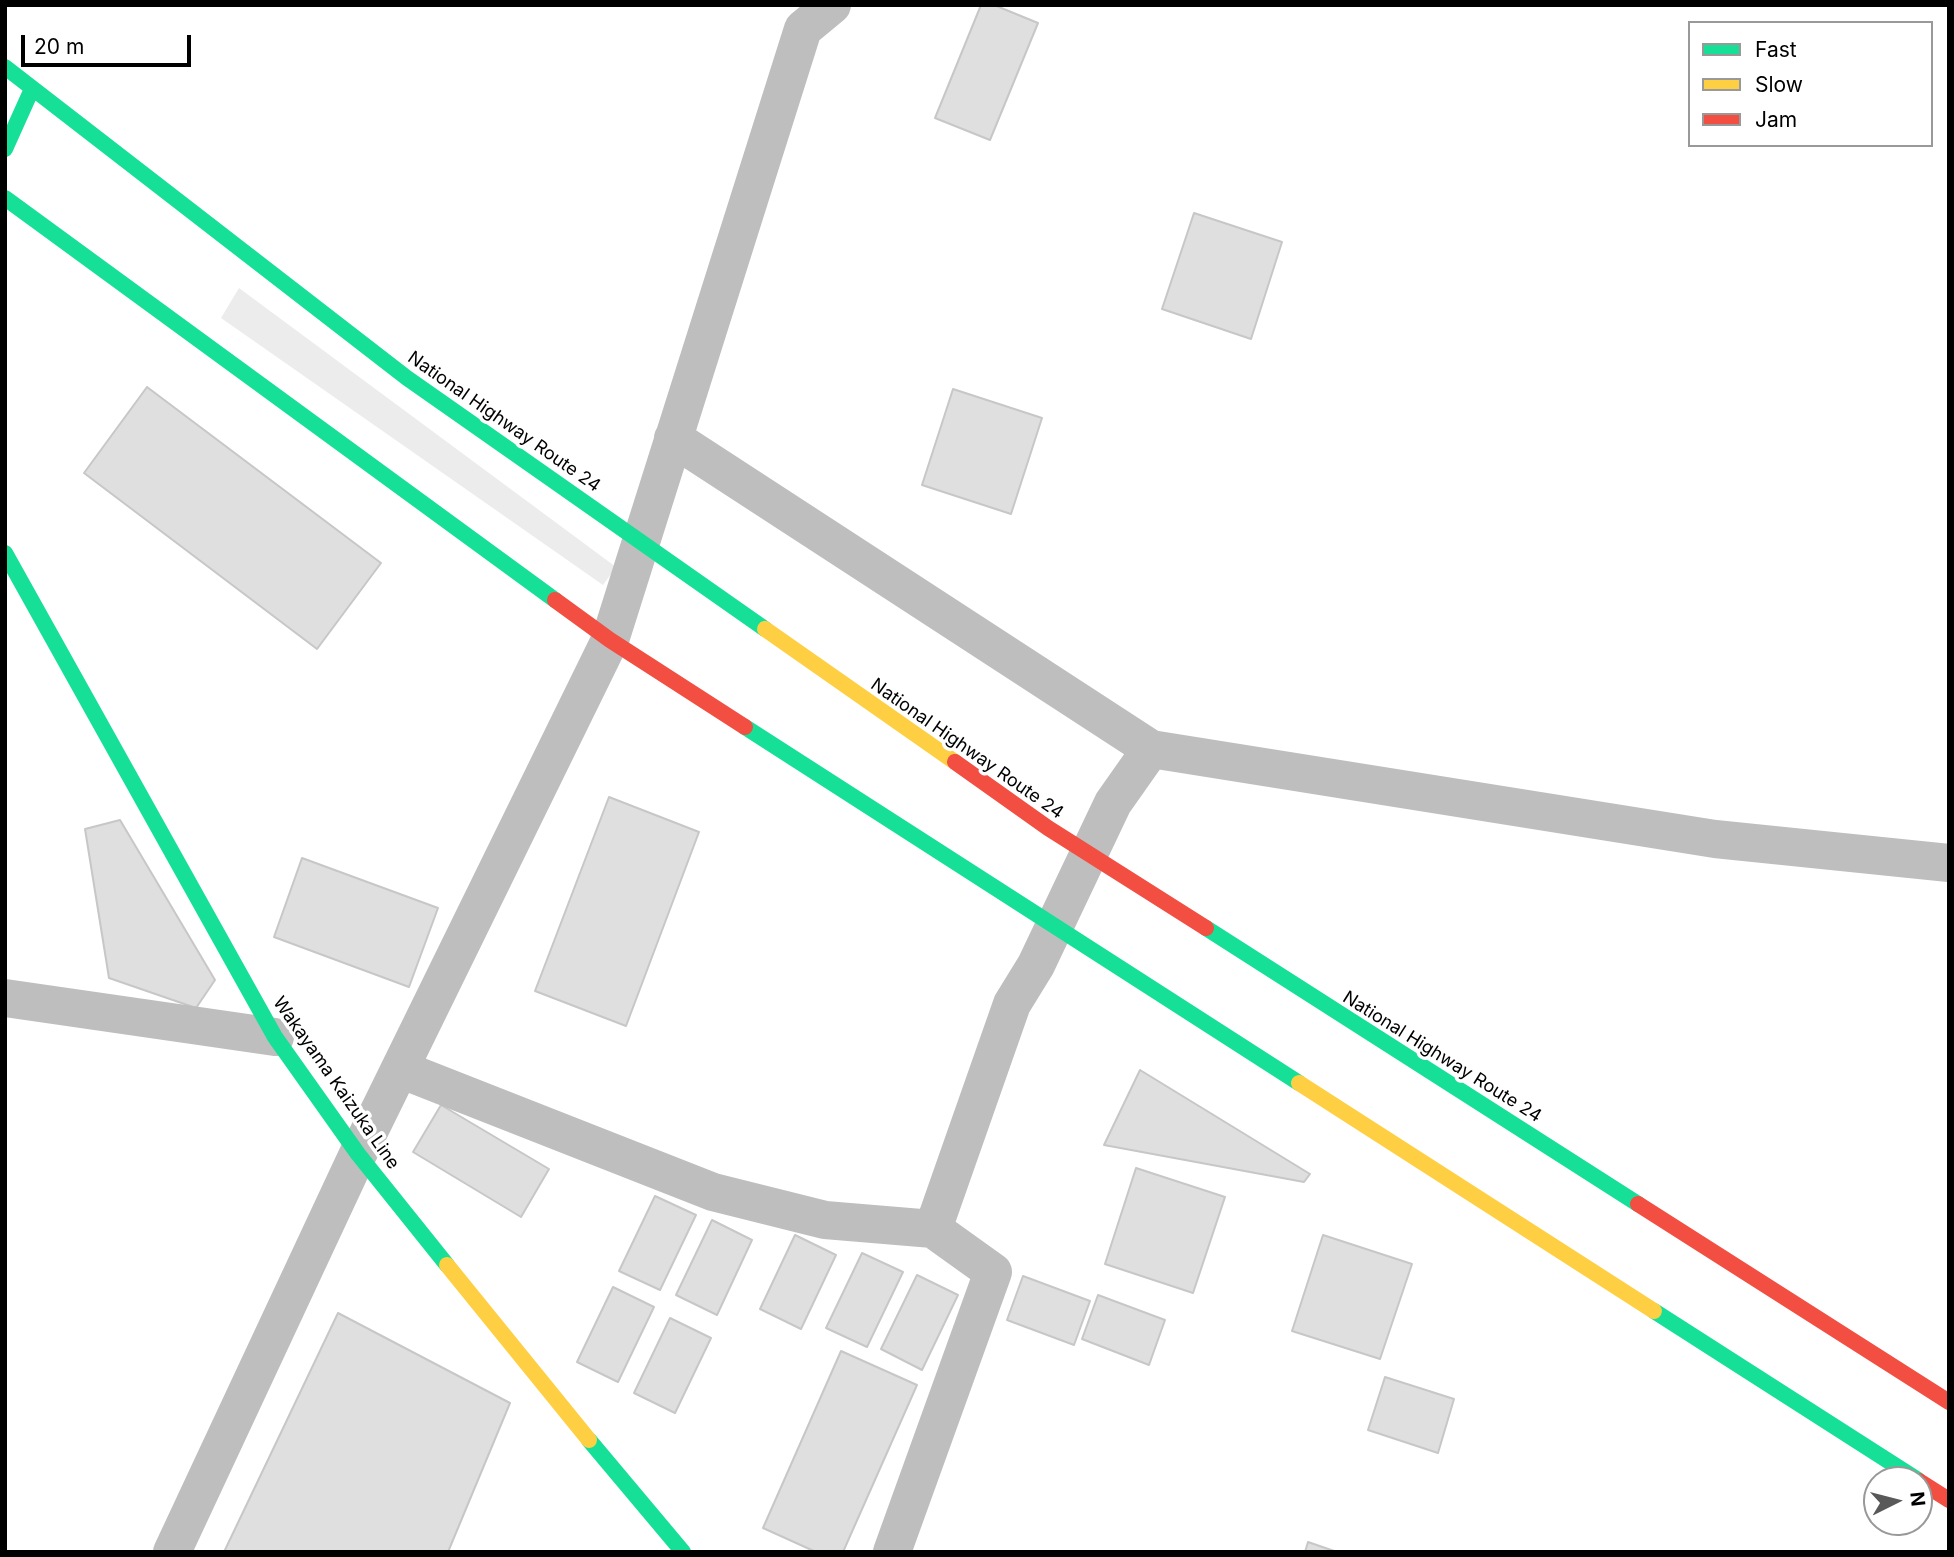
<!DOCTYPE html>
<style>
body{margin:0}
#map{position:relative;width:1954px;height:1557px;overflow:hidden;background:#fff;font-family:Inter,sans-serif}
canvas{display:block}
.frame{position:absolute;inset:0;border:7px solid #000;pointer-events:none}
.legend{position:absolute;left:1688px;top:21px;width:245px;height:126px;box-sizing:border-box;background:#fff;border:2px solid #999;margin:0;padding:9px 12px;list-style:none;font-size:21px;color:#000}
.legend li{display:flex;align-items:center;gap:14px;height:35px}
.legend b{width:35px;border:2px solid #999}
.north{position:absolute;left:1863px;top:1466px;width:70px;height:70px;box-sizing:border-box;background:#fff;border:2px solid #999;border-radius:50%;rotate:84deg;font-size:19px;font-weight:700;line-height:28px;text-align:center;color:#000}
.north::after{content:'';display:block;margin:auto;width:24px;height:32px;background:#595959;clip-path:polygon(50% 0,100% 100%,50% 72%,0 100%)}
.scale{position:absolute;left:21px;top:35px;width:170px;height:32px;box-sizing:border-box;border:4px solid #000;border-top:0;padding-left:9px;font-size:21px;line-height:24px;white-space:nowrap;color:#000;-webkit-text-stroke:5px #fff;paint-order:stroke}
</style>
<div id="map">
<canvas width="1954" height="1557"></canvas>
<div class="frame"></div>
<ul class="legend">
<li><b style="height:9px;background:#16e098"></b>Fast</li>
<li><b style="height:9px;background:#ffcf43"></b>Slow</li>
<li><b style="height:9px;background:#f24e42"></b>Jam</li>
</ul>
<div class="north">N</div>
<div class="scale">20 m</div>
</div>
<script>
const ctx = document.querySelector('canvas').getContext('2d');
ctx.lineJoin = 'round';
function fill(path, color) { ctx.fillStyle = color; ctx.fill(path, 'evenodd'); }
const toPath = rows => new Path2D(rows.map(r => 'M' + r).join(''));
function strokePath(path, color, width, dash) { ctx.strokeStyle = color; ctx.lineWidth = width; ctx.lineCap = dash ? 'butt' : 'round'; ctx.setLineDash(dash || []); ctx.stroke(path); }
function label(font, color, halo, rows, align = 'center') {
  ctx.font = font + ' Inter,sans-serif'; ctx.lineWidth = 7; ctx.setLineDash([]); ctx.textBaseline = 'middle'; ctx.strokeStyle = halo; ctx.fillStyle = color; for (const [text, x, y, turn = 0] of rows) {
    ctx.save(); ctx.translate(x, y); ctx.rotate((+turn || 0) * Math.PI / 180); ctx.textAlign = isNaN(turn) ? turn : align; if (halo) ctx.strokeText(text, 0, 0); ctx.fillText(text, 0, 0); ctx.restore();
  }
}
const green = toPath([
 [239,288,616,567,603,585,221,318]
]);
const building = toPath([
 [981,5,994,5,1038,23,990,140,935,118,981,5],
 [1194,213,1282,242,1251,339,1162,309,1194,213],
 [147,387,381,563,317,649,84,473,147,387],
 [953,389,1042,418,1011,514,922,485,953,389],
 [609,797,699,832,626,1026,535,991,609,797],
 [120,820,215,980,196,1008,109,978,85,829,120,820],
 [302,858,438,908,409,987,274,937,302,858],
 [1140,1070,1310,1174,1304,1182,1104,1145,1140,1070],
 [441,1105,549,1169,521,1217,413,1152,441,1105],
 [1136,1168,1225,1197,1193,1293,1105,1264,1136,1168],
 [655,1196,696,1215,660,1290,619,1271,655,1196],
 [712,1220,752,1240,717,1315,676,1295,712,1220],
 [795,1235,836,1255,801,1329,760,1309,795,1235],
 [1323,1235,1412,1264,1380,1359,1292,1331,1323,1235],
 [862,1253,903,1272,867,1347,826,1328,862,1253],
 [917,1275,958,1295,922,1370,881,1349,917,1275],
 [1023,1276,1090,1301,1074,1345,1007,1320,1023,1276],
 [613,1287,654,1307,618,1382,577,1362,613,1287],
 [1098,1295,1165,1320,1149,1365,1082,1339,1098,1295],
 [338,1313,510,1403,448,1552,224,1552,338,1313],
 [670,1318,711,1338,675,1413,634,1393,670,1318],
 [841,1351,917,1385,843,1552,816,1552,763,1528,841,1351],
 [1385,1377,1454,1399,1438,1453,1368,1430,1385,1377],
 [1308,1542,1337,1552,1305,1552,1308,1542]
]);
const street = toPath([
 [673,438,1151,749],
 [5,998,275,1037],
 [400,1069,713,1192,825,1220,933,1229],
 [172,1552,358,1154,610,640,803,29,832,5],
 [892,1552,993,1272,933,1229,1012,1004,1036,965,1113,803,1151,749,1715,839,1949,863]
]);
const fast = toPath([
 [5,67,407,378,765,629],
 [5,149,32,89],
 [5,198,555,600],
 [5,553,275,1037,358,1154,447,1265],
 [745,727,1299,1083],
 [1206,928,1638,1204],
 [1654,1311,1918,1480],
 [589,1440,683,1552]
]);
const slow = toPath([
 [765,629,955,762],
 [1299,1083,1654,1311],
 [447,1265,589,1440]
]);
const jam = toPath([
 [555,600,610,640,745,727],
 [955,762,1048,828,1206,928],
 [1638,1204,1949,1402],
 [1919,1481,1949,1500]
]);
const streetNames = [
 ["National Highway Route 24",504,422,35],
 ["National Highway Route 24",967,749,35],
 ["National Highway Route 24",1442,1057,32],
 ["Wakayama Kaizuka Line",336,1083,55]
];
fill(green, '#ececec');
fill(building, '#dfdfdf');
strokePath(building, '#c7c7c7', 2);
strokePath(street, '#bebebe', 38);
strokePath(fast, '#16e098', 16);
strokePath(slow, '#ffcf43', 16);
strokePath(jam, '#f24e42', 16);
label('18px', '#000', '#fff', streetNames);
</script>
